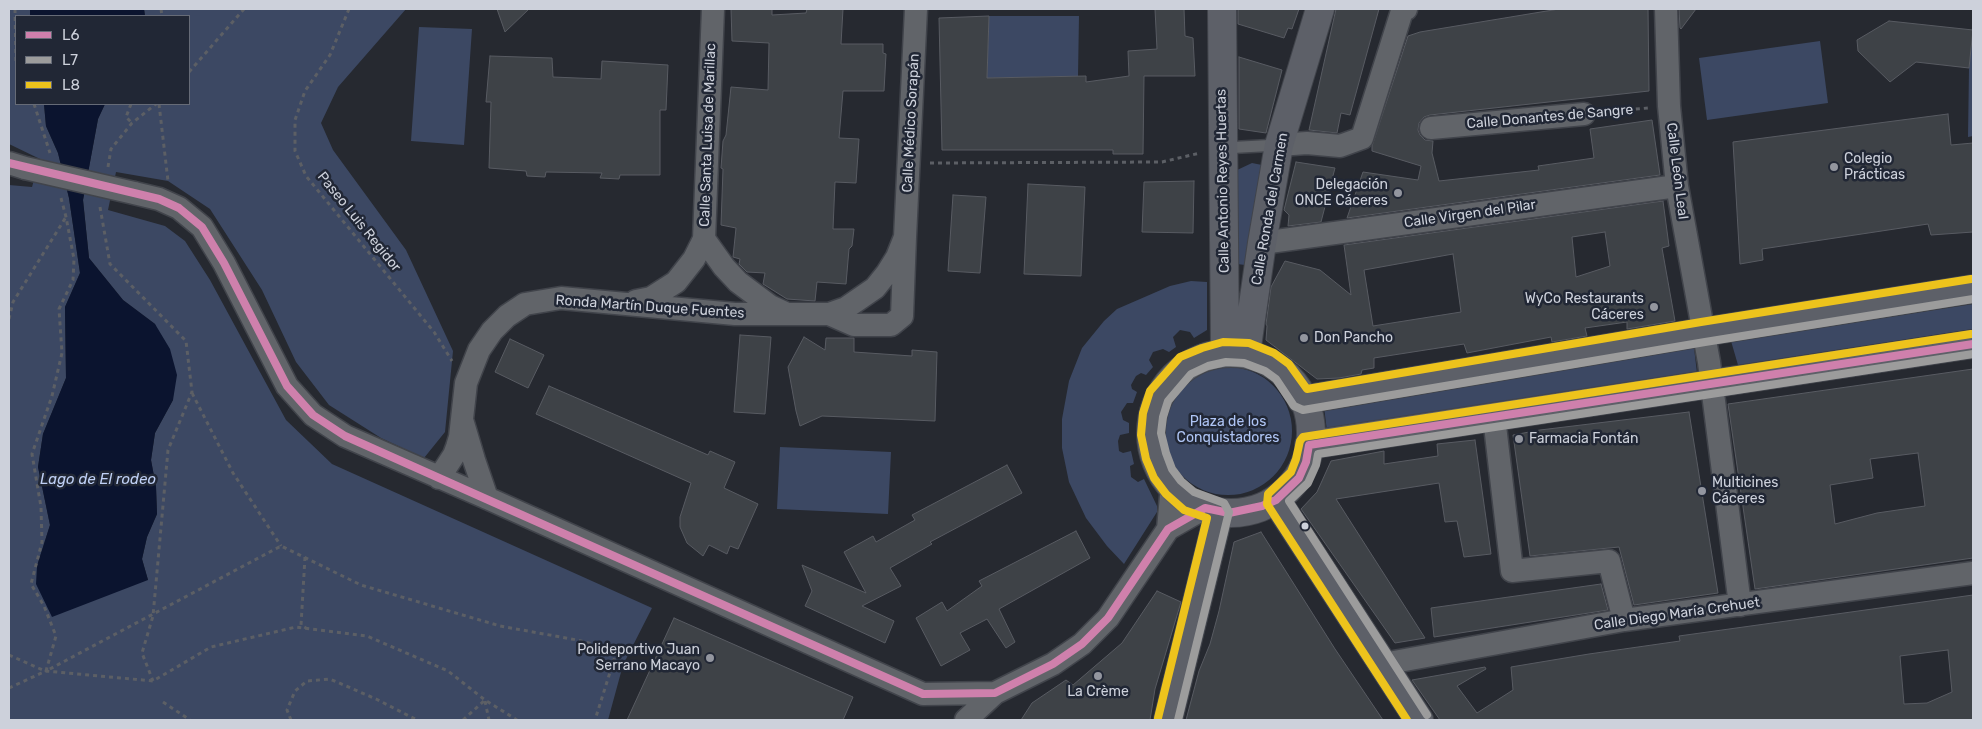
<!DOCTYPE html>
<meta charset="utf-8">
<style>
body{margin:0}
#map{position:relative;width:1982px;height:729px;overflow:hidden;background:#262930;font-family:Rubik,sans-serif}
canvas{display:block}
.frame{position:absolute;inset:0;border:10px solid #cdd1db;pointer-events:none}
.legend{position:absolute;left:15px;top:15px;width:175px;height:90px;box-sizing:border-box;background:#212735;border:1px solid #666b77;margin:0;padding:6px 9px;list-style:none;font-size:15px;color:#cdd1db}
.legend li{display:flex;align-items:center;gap:10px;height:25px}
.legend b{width:25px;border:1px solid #666b77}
</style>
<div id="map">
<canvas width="1982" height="729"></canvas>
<div class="frame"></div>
<ul class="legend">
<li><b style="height:6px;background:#cf80ac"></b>L6</li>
<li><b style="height:6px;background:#9c9c9c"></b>L7</li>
<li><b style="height:6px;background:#edc31c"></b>L8</li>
</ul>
</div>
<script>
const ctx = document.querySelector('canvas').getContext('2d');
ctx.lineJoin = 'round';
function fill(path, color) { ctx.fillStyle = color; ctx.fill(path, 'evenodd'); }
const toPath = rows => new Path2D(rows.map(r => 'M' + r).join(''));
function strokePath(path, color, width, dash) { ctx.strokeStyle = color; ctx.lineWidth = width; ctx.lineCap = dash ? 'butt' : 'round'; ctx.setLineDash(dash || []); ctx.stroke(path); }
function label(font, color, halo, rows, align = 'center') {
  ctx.font = font + ' Rubik,sans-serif'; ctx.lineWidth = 5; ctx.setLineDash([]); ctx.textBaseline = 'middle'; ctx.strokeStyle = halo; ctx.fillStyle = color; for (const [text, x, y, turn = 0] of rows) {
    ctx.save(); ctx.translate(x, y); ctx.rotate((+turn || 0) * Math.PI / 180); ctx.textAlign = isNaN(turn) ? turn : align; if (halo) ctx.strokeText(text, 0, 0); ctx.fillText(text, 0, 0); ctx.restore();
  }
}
const green = toPath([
 [9,9,30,9,30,16,16,16,16,104,44,104,46,126,58,153,69,198,80,273,65,307,66,378,43,434,38,467,50,525,37,566,148,580,142,559,147,537,157,514,156,487,151,460,155,433,173,400,155,324,123,300,89,258,83,200,98,119,105,104,189,104,189,16,145,16,144,9,406,9,338,87,321,123,333,150,406,250,453,351,445,432,424,458,381,438,329,405,296,362,262,290,210,209,168,181,116,172,108,210,165,226,185,241,210,280,286,420,332,464,652,608,623,665,608,720,9,720,9,185,32,187,40,159,9,144],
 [1973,14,1973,136,1968,137,1969,68],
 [989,16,1079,16,1078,76,987,78],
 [419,27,472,29,464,145,411,141],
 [1820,41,1828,103,1707,120,1699,58],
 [1252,163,1272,167,1253,266,1229,263,1235,171],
 [1191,281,1207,282,1207,330,1194,338,1190,332,1180,330,1173,337,1176,347,1169,352,1163,349,1153,352,1149,360,1153,367,1146,375,1141,373,1136,376,1131,385,1132,389,1137,392,1133,403,1127,403,1121,412,1123,420,1129,423,1129,433,1120,435,1118,441,1119,451,1123,453,1131,451,1134,464,1130,466,1131,477,1138,482,1144,479,1157,506,1157,512,1124,564,1107,546,1086,518,1069,482,1062,448,1062,419,1069,381,1082,348,1104,321,1117,309,1170,286],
 [1973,304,1973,329,1738,365,1731,341],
 [1693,339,1697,373,1327,431,1324,407],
 '1164 431a64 64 0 1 1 128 0a64 64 0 1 1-128 0Z',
 [780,447,891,452,888,514,777,509]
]);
const water = toPath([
 [30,9,144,9,145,16,30,16],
 [44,104,105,104,98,119,83,200,89,258,123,300,155,324,170,349,177,375,173,400,155,433,151,460,156,487,157,514,147,537,142,559,148,580,52,617,36,584,37,566,50,525,38,467,43,434,66,378,65,307,80,273,69,198,58,153,46,126]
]);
const building = toPath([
 [497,9,529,9,505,32,497,9],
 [731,9,772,9,772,15,806,13,807,9,843,9,841,44,883,44,883,53,886,54,884,91,843,91,839,138,859,139,856,183,835,182,833,229,854,229,852,246,849,249,846,284,817,282,815,301,787,299,763,284,765,273,747,272,739,264,740,259,733,257,736,228,721,225,723,169,721,168,723,141,726,135,731,87,768,90,769,43,732,41,731,9],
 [1155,9,1184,9,1185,36,1193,38,1195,76,1144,76,1143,154,1113,154,1113,150,942,150,939,18,989,16,987,78,1086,76,1086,82,1129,76,1128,51,1157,49,1155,9],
 [1238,9,1299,9,1292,29,1288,28,1284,38,1238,24,1238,9],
 [1336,9,1379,9,1350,115,1341,113,1337,133,1309,130,1336,9],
 [1559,9,1648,9,1649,91,1430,115,1424,117,1419,123,1418,130,1420,135,1425,140,1433,141,1432,153,1439,181,1539,170,1538,166,1594,158,1590,129,1652,120,1660,175,1347,218,1363,172,1418,180,1421,166,1372,151,1372,146,1408,36,1420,32,1559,9],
 [1679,9,1696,9,1681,29,1680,28,1679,9],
 [1889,21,1973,30,1969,68,1916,62,1890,82,1858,51,1857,40,1889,21],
 [490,56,552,58,553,77,601,79,602,61,668,65,666,110,660,110,660,175,620,175,619,179,600,178,602,173,546,172,545,177,527,176,526,171,489,168,491,102,486,102,490,56],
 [1239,57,1282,70,1266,133,1239,129,1239,57],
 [1948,114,1951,145,1973,143,1973,232,1931,235,1928,224,1762,249,1763,260,1740,264,1733,142,1948,114],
 [1296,162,1335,168,1321,222,1288,226,1289,215,1284,210,1296,162],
 [1194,181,1193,233,1142,232,1144,182,1194,181],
 [1028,184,1085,187,1081,276,1024,274,1028,184],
 [953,195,986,197,980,273,948,271,953,195],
 [1663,201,1669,246,1662,248,1675,321,1627,329,1627,322,1585,328,1587,336,1552,342,1551,337,1467,353,1464,344,1374,358,1374,368,1362,370,1361,374,1339,378,1317,379,1266,340,1267,326,1266,324,1271,287,1285,261,1320,270,1351,295,1344,245,1663,201],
 [1605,232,1610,266,1576,277,1572,237,1605,232],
 [1453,254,1461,312,1373,326,1364,270,1453,254],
 [740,335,771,337,765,414,734,412,740,335],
 [804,337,825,350,826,338,854,338,854,352,912,356,912,350,937,352,935,421,822,416,800,426,796,411,788,367,804,337],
 [510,339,544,355,528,388,495,372,510,339],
 [1973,369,1973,558,1755,589,1728,404,1973,369],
 [1918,453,1925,506,1877,513,1835,524,1830,485,1873,478,1870,459,1918,453],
 [549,386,708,455,710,451,735,462,724,488,758,504,738,549,730,546,727,554,709,545,703,556,687,543,680,527,680,517,691,483,536,414,549,386],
 [1689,412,1718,593,1634,605,1619,547,1530,556,1513,435,1540,430,1689,412],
 [1475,440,1491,554,1464,557,1457,521,1445,522,1439,483,1336,499,1425,638,1395,643,1301,509,1317,492,1331,461,1384,451,1384,464,1438,456,1437,444,1475,440],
 [1007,465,1022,493,930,542,932,544,890,568,901,586,862,606,894,621,885,643,805,606,812,591,802,565,866,593,844,552,873,536,876,542,915,520,912,515,1007,465],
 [1076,531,1090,558,999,609,1015,642,1006,648,987,619,960,633,970,650,941,666,916,618,942,602,947,611,982,586,979,581,1076,531],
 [1261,532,1335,649,1383,720,1186,720,1199,671,1210,644,1219,611,1234,542,1261,532],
 [1601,584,1608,610,1434,637,1431,608,1601,584],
 [1157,591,1181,602,1155,689,1150,720,1021,720,1032,703,1066,680,1073,685,1122,643,1157,591],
 [1973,595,1973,720,1440,720,1412,680,1485,667,1486,669,1457,686,1477,713,1513,690,1511,667,1589,654,1680,641,1679,636,1973,595],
 [1948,650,1952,692,1927,703,1904,704,1900,656,1948,650],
 [674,618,853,697,843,720,627,720,674,618]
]);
const path = toPath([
 [15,9,16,63],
 [161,9,162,16],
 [349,9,330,55,305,91,295,120,295,151,306,176,434,332,452,361],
 [189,72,244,9],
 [34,104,50,153],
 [131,104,126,117,132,123],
 [159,104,168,181],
 [1604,112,1648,108],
 [930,163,1162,162,1200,153],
 [108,167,111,149,132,123,156,104],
 [61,198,66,217,74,259,73,280,59,309,62,353,52,396,32,454,41,507,42,542,31,584,44,606,56,636,46,671,281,546,361,585,500,626,577,640,617,650,595,720],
 [100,207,110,264,186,341,192,392,168,450,153,616,142,653,153,681],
 [9,319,13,302,66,217],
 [192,393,233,473,281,546],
 [305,557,301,625,306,628],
 [9,655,45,671],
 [9,688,46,671,153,681,211,647,296,627,367,636,448,671,485,700,517,720],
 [485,701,489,720],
 [163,702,190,720],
 [291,720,287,710,295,691,307,681,330,679,376,699,417,720],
 [463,720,485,700]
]);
const lane = toPath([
 [1223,148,1279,145]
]);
const street = toPath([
 [1666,9,1669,106,1677,186,1709,362,1740,605],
 [1431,128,1584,114],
 [1279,145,1307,143,1340,146,1362,138,1402,11,1406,9],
 [9,163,25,168],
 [134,193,159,199,179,208,202,227,224,263,287,386,313,415,345,436,487,498,923,694,995,693,1053,664,1082,644,1108,618,1168,529,1205,508],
 [704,239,724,267,738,282,770,306,785,313],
 [1262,243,1677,186],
 [636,301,651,298,676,282,694,259,704,239,713,9],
 [829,314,846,308,875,288,887,273,897,257,905,237,916,9],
 [1494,417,1512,571,1609,561,1624,620],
 [463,423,474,460,487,498],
 [439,478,454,455,457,447,460,437,466,383,479,350,492,331,507,316,525,304,561,298,735,314,829,314,854,325,891,325,902,316,905,237],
 [1168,529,1172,485],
 [1383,664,1624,620,1973,573],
 [966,720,995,693]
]);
const secondary = toPath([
 [1222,9,1225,352],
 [1246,353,1262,243,1279,145,1320,9],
 '1151 433a80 80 0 1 1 160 0a80 80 0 1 1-160 0Z',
 [1302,400,1703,332,1973,289],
 [1309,445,1973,344],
 [1276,500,1419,720],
 [1168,720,1219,512]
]);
const streetBridge = toPath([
 [25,168,134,193]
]);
const bus1 = toPath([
 [9,163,159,199,179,208,202,227,224,263,287,386,313,415,345,436,923,694,995,693,1053,664,1082,644,1108,618,1168,529,1205,508,1229,513,1262,506,1276,500,1299,478,1306,462,1309,445,1973,344]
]);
const bus2 = toPath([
 [1427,715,1289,501,1308,483,1316,465,1318,454,1973,354],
 [1178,720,1229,512,1224,503,1194,492,1181,481,1172,469,1166,453,1161,433,1163,417,1168,401,1191,374,1208,366,1226,362,1244,363,1265,371,1276,379,1294,406,1303,410,1705,342,1973,299]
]);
const bus3 = toPath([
 [1158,718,1207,518,1184,510,1166,494,1154,478,1146,459,1141,435,1143,413,1150,391,1180,357,1202,348,1223,342,1249,343,1274,353,1289,364,1307,389,1701,322,1971,279],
 [1407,720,1267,504,1268,494,1291,472,1296,459,1300,441,1303,437,1971,334]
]);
const markers = [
 [1834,167,5,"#93969f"],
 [1398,193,5,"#93969f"],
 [1654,307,5,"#93969f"],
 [1304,338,5,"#93969f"],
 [1519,439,5,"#93969f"],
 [1702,491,5,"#93969f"],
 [1305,526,4.5,"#cdd1db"],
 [710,658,5,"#93969f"],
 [1098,676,5,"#93969f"]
];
const streetNames = [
 ["Calle Donantes de Sangre",1550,117,-5],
 ["Calle Médico Sorapán",911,123,-87],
 ["Calle Santa Luisa de Marillac",708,135,-88],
 ["Calle León Leal",1677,171,83],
 ["Calle Antonio Reyes Huertas",1223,181,-91],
 ["Calle Ronda del Carmen",1270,209,-80],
 ["Calle Virgen del Pilar",1470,214,-8],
 ["Paseo Luis Regidor",359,222,51],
 ["Ronda Martín Duque Fuentes",650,307,4],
 ["Calle Diego María Crehuet",1677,614,-8]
];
const poiNames = [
 ["Colegio",1844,159],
 ["Prácticas",1844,175],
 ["Delegación",1388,185,"right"],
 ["ONCE Cáceres",1388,201,"right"],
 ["WyCo Restaurants",1644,299,"right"],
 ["Cáceres",1644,315,"right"],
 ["Don Pancho",1314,338],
 ["Farmacia Fontán",1529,439],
 ["Multicines",1712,483],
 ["Cáceres",1712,499],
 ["Polideportivo Juan",700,650,"right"],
 ["Serrano Macayo",700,666,"right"],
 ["La Crème",1098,692,"center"]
];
const parkNames = [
 ["Plaza de los",1228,422],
 ["Conquistadores",1228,438]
];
const waterNames = [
 ["Lago de El rodeo",98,480]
];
fill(green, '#3c4863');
fill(water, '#0b142f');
fill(building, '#3e4247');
strokePath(building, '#585b62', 1);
strokePath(lane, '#41444b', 14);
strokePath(street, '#41444b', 25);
strokePath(secondary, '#41444b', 30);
strokePath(path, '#5c5f65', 3, [4, 4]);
strokePath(lane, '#616469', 11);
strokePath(street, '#616469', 22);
strokePath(secondary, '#5d6068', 28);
strokePath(streetBridge, '#41444b', 25, []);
strokePath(streetBridge, '#616469', 22);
strokePath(bus1, '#cf80ac', 8);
strokePath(bus2, '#9c9c9c', 8);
strokePath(bus3, '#edc31c', 8);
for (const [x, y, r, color] of markers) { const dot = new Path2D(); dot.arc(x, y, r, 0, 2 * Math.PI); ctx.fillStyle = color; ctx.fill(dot); strokePath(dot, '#212735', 2); }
label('14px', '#cdd1db', '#212735', streetNames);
label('14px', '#cdd1db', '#212735', poiNames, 'left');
label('14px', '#afc5f5', '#212735', parkNames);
label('italic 15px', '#bfd0f5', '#212735', waterNames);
</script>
